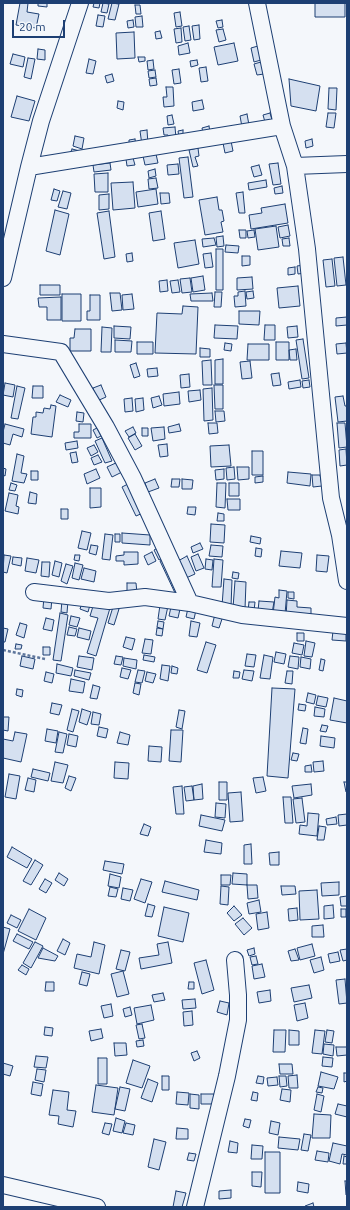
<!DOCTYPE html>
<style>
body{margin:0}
#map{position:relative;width:350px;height:1210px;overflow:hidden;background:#f4f7fb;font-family:Ubuntu,sans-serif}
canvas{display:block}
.frame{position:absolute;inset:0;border:4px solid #1d3f73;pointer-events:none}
.scale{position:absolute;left:12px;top:20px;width:53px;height:18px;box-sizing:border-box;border:2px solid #1d3f73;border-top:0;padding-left:5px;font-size:12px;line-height:14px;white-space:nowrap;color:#1d3f73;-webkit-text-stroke:3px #f4f7fb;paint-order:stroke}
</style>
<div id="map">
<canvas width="350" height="1210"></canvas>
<div class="frame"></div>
<div class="scale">20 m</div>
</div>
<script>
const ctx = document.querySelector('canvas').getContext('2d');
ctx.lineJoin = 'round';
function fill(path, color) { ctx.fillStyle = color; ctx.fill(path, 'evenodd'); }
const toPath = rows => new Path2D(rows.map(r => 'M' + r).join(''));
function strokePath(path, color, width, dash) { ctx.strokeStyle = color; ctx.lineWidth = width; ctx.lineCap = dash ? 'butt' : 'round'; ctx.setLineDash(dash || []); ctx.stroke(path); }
const building = toPath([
 [20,3,28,3,27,12,39,14,36,28,16,25,20,3],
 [38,3,47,3,47,7,38,6,38,3],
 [94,3,100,3,99,8,93,7,94,3],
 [103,3,109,4,107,13,101,12,103,3],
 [112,3,119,4,115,20,108,19,112,3],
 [315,3,345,3,345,17,315,17,315,3],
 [135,5,140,5,141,14,136,14,135,5],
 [180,12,182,26,176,27,174,13,180,12],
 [98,15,105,16,103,27,96,26,98,15],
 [142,16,143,27,136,27,135,17,142,16],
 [133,20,134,27,128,28,127,21,133,20],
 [222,20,223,27,218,28,216,21,222,20],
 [199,25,200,39,194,40,192,26,199,25],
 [189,26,191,40,185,41,183,27,189,26],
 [181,28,182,42,176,43,174,29,181,28],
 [223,29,226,40,219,42,216,30,223,29],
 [160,31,162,38,156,39,155,32,160,31],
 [134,32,135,58,117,59,116,33,134,32],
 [188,43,190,53,179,55,178,46,188,43],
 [234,43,238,61,218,65,214,47,234,43],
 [258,46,261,60,254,62,251,48,258,46],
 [38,49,45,50,45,60,37,59,38,49],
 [13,54,25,57,23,67,10,64,13,54],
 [138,57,145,57,145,61,139,62,138,57],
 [28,58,35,59,31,79,24,77,28,58],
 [89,59,96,61,93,74,86,73,89,59],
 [153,60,154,69,148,70,147,61,153,60],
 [197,60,198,65,191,67,190,61,197,60],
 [261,62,264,74,257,75,254,64,261,62],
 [206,67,208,81,201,82,199,68,206,67],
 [179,69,181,83,174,84,172,70,179,69],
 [155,70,156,77,149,78,148,71,155,70],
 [112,74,114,81,107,83,105,76,112,74],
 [156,78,157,85,150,86,149,79,156,78],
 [289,79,320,86,316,111,291,106,289,79],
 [166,87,173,87,174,106,164,107,163,97,167,97,166,87],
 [329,88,337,88,336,110,328,109,329,88],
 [17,96,35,101,29,121,11,117,17,96],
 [202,100,204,109,193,111,192,102,202,100],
 [118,101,124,102,123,110,117,108,118,101],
 [270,113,272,120,265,122,263,115,270,113],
 [328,113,336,113,334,128,326,127,328,113],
 [247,114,249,125,242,127,240,116,247,114],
 [172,115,174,124,168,125,167,116,172,115],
 [209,126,210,132,203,133,202,128,209,126],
 [175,127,176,138,169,139,168,135,164,135,163,128,175,127],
 [147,130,148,144,142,145,140,131,147,130],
 [183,130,183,136,179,137,178,131,183,130],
 [75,136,84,138,82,149,73,146,75,136],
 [135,139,136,146,129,146,129,140,135,139],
 [312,139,313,146,306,148,305,141,312,139],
 [231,141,233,151,225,153,223,143,231,141],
 [198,148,199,156,195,157,198,166,193,167,189,150,198,148],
 [72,149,80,151,79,156,70,154,72,149],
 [156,154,158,163,145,165,143,156,156,154],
 [188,157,193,197,184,198,179,158,188,157],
 [133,158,135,165,127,166,126,159,133,158],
 [110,163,111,170,94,172,93,165,110,163],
 [278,163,281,184,273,185,269,164,278,163],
 [178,164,179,174,168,175,167,165,178,164],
 [259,165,262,175,254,177,251,167,259,165],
 [155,169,156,176,149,178,148,171,155,169],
 [108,173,108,192,95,192,94,174,108,173],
 [156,178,158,188,149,189,148,179,156,178],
 [266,180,267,187,249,190,248,183,266,180],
 [133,182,135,208,113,210,111,183,133,182],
 [282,186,283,193,275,194,274,188,282,186],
 [54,189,60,191,57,201,51,200,54,189],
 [156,189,158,204,138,207,136,192,156,189],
 [63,191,71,193,67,209,58,207,63,191],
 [243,192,245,213,239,213,236,193,243,192],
 [160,193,169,193,170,203,161,204,160,193],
 [109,194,109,209,99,210,99,195,109,194],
 [217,197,219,210,222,210,224,221,221,222,223,232,205,235,199,200,217,197],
 [285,204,288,223,251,229,249,215,262,213,261,208,285,204],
 [55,210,69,214,60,255,46,251,55,210],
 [109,211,115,257,104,259,97,213,109,211],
 [161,211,165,239,153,241,149,213,161,211],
 [288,225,290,236,280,238,278,227,288,225],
 [276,226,279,247,258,250,255,229,276,226],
 [239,230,246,230,246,238,240,238,239,230],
 [254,230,255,237,248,238,247,231,254,230],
 [223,236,224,246,217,247,216,237,223,236],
 [214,238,216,245,203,247,202,239,214,238],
 [289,238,290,246,283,246,282,239,289,238],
 [195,240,199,264,178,268,174,243,195,240],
 [226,245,239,246,238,253,225,252,226,245],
 [216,249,223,249,223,290,216,290,216,249],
 [132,253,133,261,127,262,126,254,132,253],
 [211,253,213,267,205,268,203,254,211,253],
 [242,256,250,256,250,265,242,266,242,256],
 [343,257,346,285,337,286,334,258,343,257],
 [332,259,335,286,326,287,323,260,332,259],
 [304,265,305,273,298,274,297,266,304,265],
 [295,267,295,274,288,275,288,268,295,267],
 [203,276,205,290,193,292,191,278,203,276],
 [252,277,253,289,237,290,237,278,252,277],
 [190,278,192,292,182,293,180,279,190,278],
 [167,280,168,291,160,292,159,281,167,280],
 [178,280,180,292,172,293,170,281,178,280],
 [40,285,60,285,60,295,40,295,40,285],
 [298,286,300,306,279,308,277,288,298,286],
 [245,291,246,306,235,307,234,296,238,296,238,292,245,291],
 [253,291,254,298,247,299,246,292,253,291],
 [215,292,222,292,221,307,214,307,215,292],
 [110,293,120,293,122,310,112,311,110,293],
 [212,293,213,301,191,301,190,294,212,293],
 [62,294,81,294,81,321,62,321,62,294],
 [132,294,134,309,123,310,122,295,132,294],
 [90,295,100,295,100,320,87,320,87,311,90,311,90,295],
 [61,297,61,320,47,320,47,307,39,307,38,298,61,297],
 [183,306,198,307,196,354,155,353,157,313,182,314,183,306],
 [239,311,260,311,259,325,239,324,239,311],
 [347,317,347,325,336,326,336,318,347,317],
 [215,325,238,326,237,339,214,338,215,325],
 [265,325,275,325,275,340,264,340,265,325],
 [114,326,131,327,130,339,114,338,114,326],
 [297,326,298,337,288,338,287,327,297,326],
 [102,327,112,328,111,352,101,352,102,327],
 [75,329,91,329,91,351,70,351,70,338,74,338,75,329],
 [303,339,309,378,302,379,296,340,303,339],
 [115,340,132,341,131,352,115,352,115,340],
 [137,342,153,342,153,354,137,354,137,342],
 [276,342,289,342,289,360,276,360,276,342],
 [225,343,232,344,231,351,224,350,225,343],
 [346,343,347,353,337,354,336,344,346,343],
 [248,344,269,344,269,360,247,360,248,344],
 [200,348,210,349,210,357,200,357,200,348],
 [296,349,297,360,290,360,289,350,296,349],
 [223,359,223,384,215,384,215,360,223,359],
 [211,360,212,385,203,385,202,361,211,360],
 [250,361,252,378,242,379,240,362,250,361],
 [136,363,140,376,134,378,130,365,136,363],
 [157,368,158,376,148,377,147,369,157,368],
 [279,373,281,385,273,386,271,374,279,373],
 [189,374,190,387,181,388,180,375,189,374],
 [300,380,301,387,289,389,288,382,300,380],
 [309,380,310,387,303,388,302,381,309,380],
 [5,383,15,385,13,397,3,395,5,383],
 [101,385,106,397,97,401,93,388,101,385],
 [214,385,223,385,223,409,215,409,214,385],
 [17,386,25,388,18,419,11,418,17,386],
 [33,386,43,386,43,398,32,398,33,386],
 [212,388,213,420,204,421,203,389,212,388],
 [200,390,201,400,189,402,188,391,200,390],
 [179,392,180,404,164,406,163,394,179,392],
 [60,395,71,400,68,407,56,402,60,395],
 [159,396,162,405,153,408,151,398,159,396],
 [343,396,345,406,347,406,347,421,338,422,335,397,343,396],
 [132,398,133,411,125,412,124,399,132,398],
 [143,398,144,410,136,412,135,399,143,398],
 [51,405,56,406,52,437,31,434,33,417,36,417,36,412,43,413,44,408,50,409,51,405],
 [215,411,224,411,225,421,216,422,215,411],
 [77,412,84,413,83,422,76,421,77,412],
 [208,423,217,423,218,433,209,434,208,423],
 [337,423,345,423,347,447,339,448,337,423],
 [5,424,24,429,22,437,13,434,10,445,3,443,3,432,5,424],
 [79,424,91,424,91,438,74,438,74,432,79,432,79,424],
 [179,424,181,431,169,433,168,427,179,424],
 [133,427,136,433,129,437,125,431,133,427],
 [164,427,165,439,153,441,151,428,164,427],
 [97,428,101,436,97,438,93,430,97,428],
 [142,428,148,428,148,436,142,436,142,428],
 [135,434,142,446,135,450,128,438,135,434],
 [102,438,112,461,105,463,95,441,102,438],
 [77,441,78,448,66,450,65,443,77,441],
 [167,444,168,456,160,457,158,445,167,444],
 [94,445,98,452,91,456,87,448,94,445],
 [229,445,231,466,211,467,210,446,229,445],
 [346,449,347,465,340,466,339,450,346,449],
 [252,451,263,451,263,475,252,475,252,451],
 [76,452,78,462,72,463,70,453,76,452],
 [17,454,24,456,21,473,27,474,24,483,12,481,17,454],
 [98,455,102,462,94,465,91,458,98,455],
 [118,462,122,472,112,477,107,467,118,462],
 [234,467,235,479,227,480,226,468,234,467],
 [237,467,249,467,249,479,238,480,237,467],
 [3,468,6,469,5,476,3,475,3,468],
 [96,469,100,478,87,484,84,474,96,469],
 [224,469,224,479,216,480,215,470,224,469],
 [31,471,38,471,38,480,31,480,31,471],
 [288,472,311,474,310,486,287,483,288,472],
 [312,475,320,475,322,486,313,487,312,475],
 [263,476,263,482,255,483,255,477,263,476],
 [155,479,159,488,148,492,145,483,155,479],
 [172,479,180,479,179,487,171,487,172,479],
 [182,479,193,480,192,489,182,489,182,479],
 [11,483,17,485,15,491,9,490,11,483],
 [130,483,143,513,136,516,122,487,130,483],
 [217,483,226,483,225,508,216,507,217,483],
 [229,483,239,483,239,496,229,496,229,483],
 [90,488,101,488,101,507,90,508,90,488],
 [30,492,37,494,36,504,28,503,30,492],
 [9,493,18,495,16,506,19,507,18,514,5,511,9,493],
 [227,499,240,499,240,510,228,510,227,499],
 [188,507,196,507,195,515,187,514,188,507],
 [61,509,68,509,68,519,61,519,61,509],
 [218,513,224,514,224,521,217,521,218,513],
 [211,524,225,525,224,543,210,542,211,524],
 [82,531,91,533,87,550,78,548,82,531],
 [122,533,150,535,150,545,122,543,122,533],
 [105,534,113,535,110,560,102,559,105,534],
 [115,534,120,534,120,542,115,542,115,534],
 [251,536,261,538,260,544,250,542,251,536],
 [200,543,203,549,193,553,191,547,200,543],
 [91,545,98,546,96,555,89,553,91,545],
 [211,545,223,546,222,557,209,556,211,545],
 [161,546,165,557,159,560,154,550,161,546],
 [256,548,262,549,261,557,255,556,256,548],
 [281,551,302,553,300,568,279,566,281,551],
 [124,552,138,552,138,564,124,565,124,561,116,561,116,556,124,555,124,552],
 [152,552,156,561,148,565,144,556,152,552],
 [198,554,204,568,196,571,191,557,198,554],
 [4,555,11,556,7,573,3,572,4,555],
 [75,555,80,555,79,561,74,560,75,555],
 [317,555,329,556,327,572,316,571,317,555],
 [187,556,195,574,186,578,178,561,187,556],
 [13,557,22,558,21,566,12,564,13,557],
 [27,558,39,560,36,573,25,571,27,558],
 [166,558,181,590,175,593,160,561,166,558],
 [206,559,213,560,212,570,205,569,206,559],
 [214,559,223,560,221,587,212,587,214,559],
 [55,561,62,563,59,577,52,575,55,561],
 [42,562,50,562,49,577,41,576,42,562],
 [75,563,83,565,79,580,72,578,75,563],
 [66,564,73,566,67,584,61,581,66,564],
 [84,568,96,571,94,582,81,579,84,568],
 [233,572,239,573,238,579,232,578,233,572],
 [224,579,232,580,231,607,222,606,224,579],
 [235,581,246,582,245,609,233,608,235,581],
 [127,583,136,583,137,593,127,594,127,583],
 [279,590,287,591,285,614,273,614,275,597,279,598,279,590],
 [288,592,294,592,294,599,288,598,288,592],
 [44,597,52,598,51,609,43,608,44,597],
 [62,600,68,601,67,613,61,612,62,600],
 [287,600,297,601,297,607,311,608,311,618,286,617,287,600],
 [259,601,274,602,272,613,258,611,259,601],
 [249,602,255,602,254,611,248,611,249,602],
 [82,603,90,605,88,612,80,609,82,603],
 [94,603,110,608,96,656,87,653,98,618,90,616,94,603],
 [160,605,168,606,165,620,158,619,160,605],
 [113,607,119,609,114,625,108,623,113,607],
 [171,607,180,609,178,618,169,616,171,607],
 [188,608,196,610,194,619,186,617,188,608],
 [60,613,68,615,61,661,53,660,60,613],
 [215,614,223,616,219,628,212,626,215,614],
 [71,616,80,618,77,627,69,625,71,616],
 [46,618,54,620,52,631,43,629,46,618],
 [158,621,164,622,163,629,157,627,158,621],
 [191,621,200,623,197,637,189,636,191,621],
 [20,623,27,625,24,638,16,635,20,623],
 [69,627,77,629,75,636,67,635,69,627],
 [3,628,8,629,5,642,3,642,3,628],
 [79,628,91,631,89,640,77,637,79,628],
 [157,628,163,629,162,636,156,635,157,628],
 [333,631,346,631,346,641,332,640,333,631],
 [297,633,304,633,304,641,297,641,297,633],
 [126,637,135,639,132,650,123,647,126,637],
 [145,639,153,640,151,654,142,653,145,639],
 [306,641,315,643,312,657,304,656,306,641],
 [206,642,216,645,207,673,197,670,206,642],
 [294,643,304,645,302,655,292,653,294,643],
 [16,644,22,645,21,649,15,649,16,644],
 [43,647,50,647,50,655,43,655,43,647],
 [276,652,286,654,284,664,274,662,276,652],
 [247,654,256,655,254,667,245,666,247,654],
 [144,655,155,657,154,662,143,660,144,655],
 [264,655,273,657,270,679,260,678,264,655],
 [22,656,35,659,33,669,20,666,22,656],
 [79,656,94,658,92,670,77,667,79,656],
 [116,656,123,657,121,665,114,664,116,656],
 [290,656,299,657,298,669,288,667,290,656],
 [301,657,311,659,310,669,300,667,301,657],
 [124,658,137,660,136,669,123,666,124,658],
 [321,659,325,660,323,671,319,670,321,659],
 [57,664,73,668,71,676,56,673,57,664],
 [162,665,170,666,168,681,160,679,162,665],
 [172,666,178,668,177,674,171,673,172,666],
 [122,668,131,670,128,679,120,677,122,668],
 [75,670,91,673,89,680,74,676,75,670],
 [138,670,145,671,142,683,135,682,138,670],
 [244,670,254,671,252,681,242,679,244,670],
 [234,671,240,672,239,678,233,678,234,671],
 [287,671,293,671,292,684,285,683,287,671],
 [46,672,54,674,52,683,44,681,46,672],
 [147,672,156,674,153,683,145,681,147,672],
 [71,679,85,682,83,693,69,691,71,679],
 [135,683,141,684,139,695,133,693,135,683],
 [93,685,100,687,97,699,90,698,93,685],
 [272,688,295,689,288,778,267,776,272,688],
 [17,689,23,690,22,697,16,695,17,689],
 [308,693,316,695,314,704,306,702,308,693],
 [318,696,328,698,326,707,316,705,318,696],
 [334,698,347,701,347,723,330,720,334,698],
 [52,703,62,705,59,715,50,713,52,703],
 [299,704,306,705,305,711,298,710,299,704],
 [315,707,325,709,324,717,314,716,315,707],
 [72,709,79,711,73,732,67,730,72,709],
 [82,709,91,712,87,725,79,722,82,709],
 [179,710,185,711,182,729,176,727,179,710],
 [93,712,101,714,99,725,91,724,93,712],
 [3,717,9,717,8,731,3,730,3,717],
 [322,725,328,726,326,732,320,731,322,725],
 [99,727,108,729,106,738,97,736,99,727],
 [303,728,308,729,306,744,300,743,303,728],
 [47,729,58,731,56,743,45,741,47,729],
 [171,730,183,730,181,762,169,761,171,730],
 [15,732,27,734,21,762,3,758,3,739,13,741,15,732],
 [59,732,67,734,63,753,55,752,59,732],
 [120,732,130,735,128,745,117,743,120,732],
 [69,734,78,736,76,747,67,745,69,734],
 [321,736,335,738,334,748,320,746,321,736],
 [149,746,162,747,161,762,148,761,149,746],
 [293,753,299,754,297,761,291,760,293,753],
 [323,761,324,771,314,772,313,762,323,761],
 [55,762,68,765,63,783,51,781,55,762],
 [115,762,129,763,128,779,114,778,115,762],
 [311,765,312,772,305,772,305,766,311,765],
 [33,769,50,773,48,781,31,777,33,769],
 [9,774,20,776,16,799,5,797,9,774],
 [69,776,76,778,71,791,65,788,69,776],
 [263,777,266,791,256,793,253,778,263,777],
 [28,778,36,780,34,792,25,790,28,778],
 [219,782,227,782,227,800,219,800,219,782],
 [344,782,347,782,347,792,346,792,344,782],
 [202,784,203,799,194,800,193,786,202,784],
 [311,784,312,795,294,798,292,786,311,784],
 [182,786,184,814,176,814,173,787,182,786],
 [192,786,194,800,186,801,184,787,192,786],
 [241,792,243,821,230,822,228,793,241,792],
 [283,797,291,797,293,823,285,823,283,797],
 [302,798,305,822,296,823,293,799,302,798],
 [216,803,226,804,225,818,215,817,216,803],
 [308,813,319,814,317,836,299,834,300,825,307,826,308,813],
 [347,814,347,825,339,826,338,815,347,814],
 [201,815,225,820,222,831,199,826,201,815],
 [336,817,337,824,327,825,326,819,336,817],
 [144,824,151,827,148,836,140,834,144,824],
 [319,826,326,827,324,840,317,840,319,826],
 [206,840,222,843,221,854,204,852,206,840],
 [251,844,252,864,244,864,244,845,251,844],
 [12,847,32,859,27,868,7,857,12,847],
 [279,852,279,865,270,865,269,853,279,852],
 [35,860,43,865,31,885,23,881,35,860],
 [105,861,124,864,122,874,103,870,105,861],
 [59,873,68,879,64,886,55,880,59,873],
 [233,873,247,874,247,885,232,884,233,873],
 [110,874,121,877,119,888,108,886,110,874],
 [221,875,231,875,230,885,221,885,221,875],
 [45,879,52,883,46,893,39,889,45,879],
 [141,879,152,882,145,903,134,899,141,879],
 [165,881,199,890,197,900,162,892,165,881],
 [339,882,339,895,322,896,321,883,339,882],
 [247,885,257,885,258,898,248,899,247,885],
 [221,886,229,887,228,905,220,904,221,886],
 [281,886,295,886,296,894,282,895,281,886],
 [110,887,118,889,116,897,108,896,110,887],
 [123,888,133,890,130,901,121,899,123,888],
 [317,890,319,919,300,920,299,891,317,890],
 [347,896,347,906,341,906,340,897,347,896],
 [259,900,261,912,249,914,247,903,259,900],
 [148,904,155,906,152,917,145,916,148,904],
 [333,905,334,918,324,919,324,906,333,905],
 [234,906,242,915,234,921,227,913,234,906],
 [164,907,189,913,183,942,158,936,164,907],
 [297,908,298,920,289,921,288,909,297,908],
 [29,909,46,918,36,940,18,931,29,909],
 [341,909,346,909,346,917,341,917,341,909],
 [267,912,269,928,258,930,256,914,267,912],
 [11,915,21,920,17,928,7,923,11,915],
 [243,918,252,928,244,935,235,924,243,918],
 [323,925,324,937,312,937,312,926,323,925],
 [3,927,10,929,3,954,3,927],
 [17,934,33,942,29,949,13,941,17,934],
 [63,939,70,943,65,955,57,951,63,939],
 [35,942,43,946,31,968,23,963,35,942],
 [94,942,105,945,99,974,74,968,77,954,91,957,94,942],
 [168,942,172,963,141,969,139,958,159,955,157,944,168,942],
 [312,944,315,956,300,960,297,948,312,944],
 [43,948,58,956,55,961,38,958,43,948],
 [254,948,255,954,249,956,247,950,254,948],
 [295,949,299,960,291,961,288,951,295,949],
 [347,949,347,960,343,961,340,950,347,949],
 [121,950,130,952,125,971,116,969,121,950],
 [338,952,340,961,330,963,328,954,338,952],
 [256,956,258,964,252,965,250,957,256,956],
 [321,957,324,970,314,973,310,960,321,957],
 [206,960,214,990,202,994,194,963,206,960],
 [262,964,265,977,254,979,252,966,262,964],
 [22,965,29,969,26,975,18,970,22,965],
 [123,971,129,994,117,997,111,974,123,971],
 [82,972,90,974,87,986,79,984,82,972],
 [345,979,347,1003,339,1004,336,980,345,979],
 [46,982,54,982,54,991,45,991,46,982],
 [189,982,194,982,194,989,188,989,189,982],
 [309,985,312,998,294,1002,291,988,309,985],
 [270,990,271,1001,259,1003,257,992,270,990],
 [163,993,165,1000,154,1002,152,995,163,993],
 [195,999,196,1008,183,1009,182,1000,195,999],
 [220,1001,229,1003,227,1015,217,1012,220,1001],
 [305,1003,308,1018,297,1021,294,1005,305,1003],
 [111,1004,113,1016,104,1018,101,1006,111,1004],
 [151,1005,154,1020,137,1024,134,1008,151,1005],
 [130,1007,132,1015,125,1017,123,1009,130,1007],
 [192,1011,193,1025,184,1026,183,1012,192,1011],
 [142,1024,145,1038,139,1039,136,1025,142,1024],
 [45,1027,53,1028,52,1036,44,1035,45,1027],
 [101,1029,103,1038,91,1041,89,1031,101,1029],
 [274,1030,286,1030,285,1052,273,1052,274,1030],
 [289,1030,299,1031,299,1045,289,1045,289,1030],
 [315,1030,325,1031,322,1054,312,1053,315,1030],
 [327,1030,334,1031,332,1043,325,1042,327,1030],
 [143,1040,144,1046,137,1047,136,1041,143,1040],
 [114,1043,126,1043,127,1055,115,1056,114,1043],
 [324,1044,334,1045,333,1056,323,1054,324,1044],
 [336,1047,347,1047,347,1055,337,1056,336,1047],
 [197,1051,200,1058,194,1061,191,1053,197,1051],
 [36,1056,48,1057,46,1068,34,1067,36,1056],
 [323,1057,333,1058,332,1067,322,1066,323,1057],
 [98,1058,107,1058,107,1084,98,1084,98,1058],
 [133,1060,150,1066,142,1088,126,1083,133,1060],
 [3,1063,13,1066,10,1076,3,1074,3,1063],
 [279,1064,292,1064,293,1074,280,1074,279,1064],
 [37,1069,46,1070,44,1082,35,1080,37,1069],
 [321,1072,338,1077,334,1089,318,1086,321,1072],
 [344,1073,347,1073,347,1081,344,1082,344,1073],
 [297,1075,298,1088,289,1088,288,1076,297,1075],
 [162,1076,169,1076,169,1090,162,1090,162,1076],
 [258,1076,264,1077,263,1084,256,1083,258,1076],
 [279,1076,286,1076,287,1086,280,1087,279,1076],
 [277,1077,278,1085,268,1086,267,1078,277,1077],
 [148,1079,158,1083,152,1102,141,1098,148,1079],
 [33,1082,43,1084,41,1096,31,1094,33,1082],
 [96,1085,118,1088,114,1115,92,1112,96,1085],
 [120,1087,130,1089,125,1111,115,1109,120,1087],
 [318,1087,323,1088,322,1093,316,1092,318,1087],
 [282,1089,291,1090,290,1102,280,1100,282,1089],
 [53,1090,69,1092,67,1110,76,1111,73,1127,58,1124,59,1116,49,1115,53,1090],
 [177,1092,189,1093,188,1105,176,1104,177,1092],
 [253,1092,258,1093,257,1101,251,1100,253,1092],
 [190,1094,199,1095,199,1109,190,1108,190,1094],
 [201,1094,214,1094,213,1104,201,1104,201,1094],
 [317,1094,324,1096,321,1112,314,1110,317,1094],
 [338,1104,347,1106,347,1117,335,1114,338,1104],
 [314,1114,331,1115,330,1138,312,1138,314,1114],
 [116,1118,125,1121,122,1133,113,1131,116,1118],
 [245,1119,251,1120,249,1128,243,1126,245,1119],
 [271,1121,280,1123,278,1135,269,1133,271,1121],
 [105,1123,112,1124,109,1135,102,1133,105,1123],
 [126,1123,135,1125,133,1135,123,1133,126,1123],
 [177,1128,188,1129,188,1139,176,1139,177,1128],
 [304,1134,311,1135,308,1151,301,1150,304,1134],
 [279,1137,300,1139,298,1150,278,1148,279,1137],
 [154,1139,166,1142,159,1170,148,1167,154,1139],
 [230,1141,238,1143,237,1153,228,1152,230,1141],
 [333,1143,347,1146,347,1155,342,1154,340,1164,329,1161,333,1143],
 [252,1145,263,1146,262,1159,251,1159,252,1145],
 [317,1151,329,1153,328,1162,315,1160,317,1151],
 [265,1152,280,1152,280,1193,265,1193,265,1152],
 [189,1153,196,1154,194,1161,187,1160,189,1153],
 [344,1156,347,1157,347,1164,343,1164,344,1156],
 [252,1172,262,1172,261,1187,252,1186,252,1172],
 [345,1181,347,1181,347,1195,346,1195,345,1181],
 [298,1182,309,1184,308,1193,297,1191,298,1182],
 [231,1190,231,1198,219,1199,219,1191,231,1190],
 [176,1191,186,1193,182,1207,173,1207,176,1191],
 [313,1203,314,1207,305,1207,305,1206,313,1203]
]);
const path = toPath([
 [3,650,45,659]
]);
const street = toPath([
 [257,3,282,126,295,166,307,249,331,498,340,535,347,581],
 [295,166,347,164],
 [29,167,282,126],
 [3,278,29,167,41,121,80,3],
 [3,344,61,352,106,427,133,478,190,603],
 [34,592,109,601,145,597,190,603,242,615,347,626],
 [3,1185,97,1207],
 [195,1207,227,1076,238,1020,238,995,235,960]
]);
fill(building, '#d5e0f0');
strokePath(building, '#1d3f73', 1);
strokePath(street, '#1d3f73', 18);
strokePath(path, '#5e769c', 2.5, [3, 2]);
strokePath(street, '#f4f7fb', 16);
</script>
